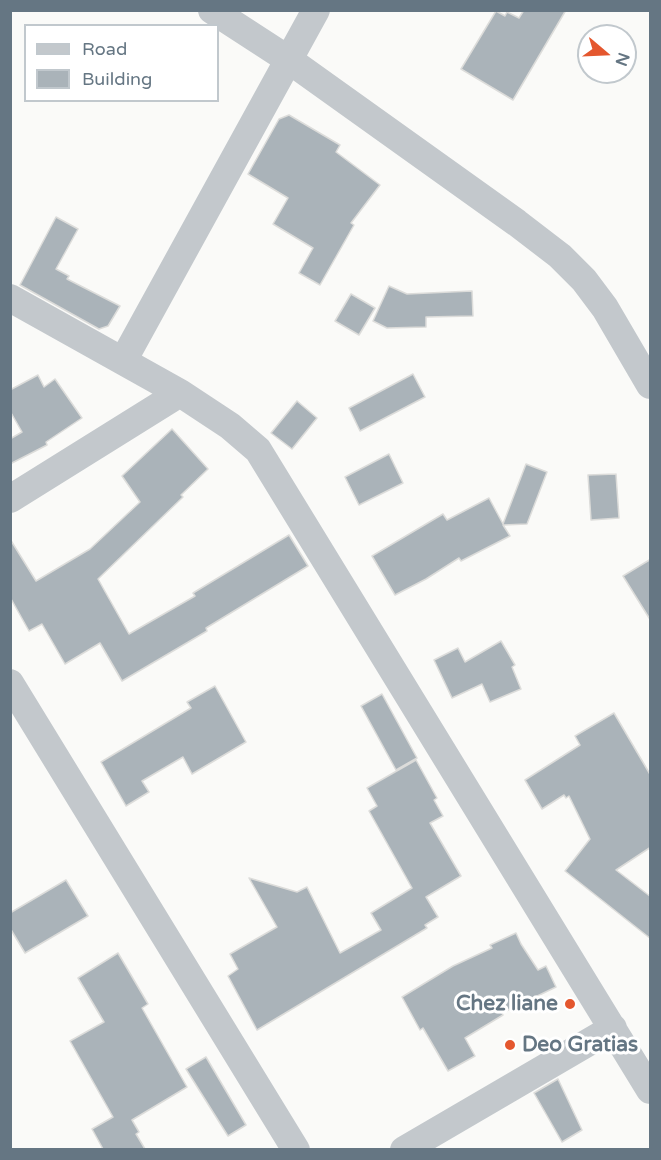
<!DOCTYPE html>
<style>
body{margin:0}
#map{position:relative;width:661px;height:1160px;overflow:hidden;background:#fafaf8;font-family:"Varela Round",sans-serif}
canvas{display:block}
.frame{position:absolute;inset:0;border:12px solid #657683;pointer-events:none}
.legend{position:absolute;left:24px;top:24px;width:195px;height:78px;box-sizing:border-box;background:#fff;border:2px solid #c1c8cd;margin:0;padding:8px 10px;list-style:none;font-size:18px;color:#657683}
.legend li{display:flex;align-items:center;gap:12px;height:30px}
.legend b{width:30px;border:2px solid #c1c8cd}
.north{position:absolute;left:577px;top:24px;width:60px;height:60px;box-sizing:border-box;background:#fff;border:2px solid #c1c8cd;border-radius:50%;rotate:109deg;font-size:16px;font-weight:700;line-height:24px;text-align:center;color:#657683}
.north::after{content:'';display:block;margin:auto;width:21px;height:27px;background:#e4572e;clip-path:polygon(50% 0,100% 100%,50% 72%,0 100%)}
</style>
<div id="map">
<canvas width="661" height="1160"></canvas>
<div class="frame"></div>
<ul class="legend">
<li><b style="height:8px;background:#c3c8cc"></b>Road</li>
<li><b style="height:16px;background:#aab3b9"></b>Building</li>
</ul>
<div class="north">N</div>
</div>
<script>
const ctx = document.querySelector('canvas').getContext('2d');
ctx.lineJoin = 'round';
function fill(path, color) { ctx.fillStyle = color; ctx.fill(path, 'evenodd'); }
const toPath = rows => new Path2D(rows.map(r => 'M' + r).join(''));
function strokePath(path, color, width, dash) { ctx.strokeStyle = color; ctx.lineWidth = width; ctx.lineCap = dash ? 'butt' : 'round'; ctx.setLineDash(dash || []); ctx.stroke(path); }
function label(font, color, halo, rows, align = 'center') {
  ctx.font = font + ' "Varela Round",sans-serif'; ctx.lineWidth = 6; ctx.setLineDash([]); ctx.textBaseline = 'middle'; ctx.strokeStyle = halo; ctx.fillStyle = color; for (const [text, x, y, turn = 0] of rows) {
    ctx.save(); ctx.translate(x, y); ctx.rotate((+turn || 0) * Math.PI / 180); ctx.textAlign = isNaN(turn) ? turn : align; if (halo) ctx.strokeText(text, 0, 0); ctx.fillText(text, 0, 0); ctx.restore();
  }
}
const building = toPath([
 [524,10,566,10,513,100,461,69,496,11,505,16,507,12,519,18,524,10],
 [289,115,340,145,336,152,380,185,351,223,354,225,320,285,299,273,313,248,273,224,288,198,248,174,279,119,289,115],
 [56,217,78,229,56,269,69,276,67,279,120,306,108,326,99,329,20,285,56,217],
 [389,286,407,294,472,291,473,316,426,317,426,327,387,328,373,321,389,286],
 [351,294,375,308,359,335,335,321,351,294],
 [413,374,425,397,360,431,349,408,413,374],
 [38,375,44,387,55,379,82,418,46,442,47,445,10,464,10,439,22,432,10,411,10,390,38,375],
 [297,401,317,418,292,449,271,433,297,401],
 [172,429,208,469,181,495,183,497,98,579,129,634,195,596,193,593,289,535,308,566,206,628,207,631,122,681,100,643,65,664,42,624,29,631,10,597,10,539,36,581,90,549,140,502,122,476,172,429],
 [389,454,403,483,359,505,345,477,389,454],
 [526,464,547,472,527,524,503,525,510,536,461,561,459,558,426,579,395,595,372,556,443,514,447,520,489,498,503,524,526,464],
 [616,474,619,518,591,520,588,475,616,474],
 [651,559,651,621,623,576,651,559],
 [501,641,515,665,512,667,521,689,490,702,482,684,452,698,434,660,458,648,465,662,501,641],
 [215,686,246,742,192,774,183,757,142,781,149,792,126,806,101,762,191,708,187,702,215,686],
 [382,694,417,758,396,770,361,706,382,694],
 [614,713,651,776,651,847,616,870,651,897,651,939,565,871,590,839,569,796,566,798,564,795,542,809,525,780,580,745,575,736,614,713],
 [416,760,437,798,434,800,443,816,430,823,461,876,426,897,438,917,425,925,427,928,257,1030,228,976,238,969,230,954,277,927,249,878,297,892,307,887,340,953,381,930,371,913,412,888,369,811,377,806,367,788,416,760],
 [66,880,88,916,25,953,10,928,10,913,66,880],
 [516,933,521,944,538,970,546,966,556,987,502,1013,503,1015,465,1038,475,1056,448,1071,423,1028,420,1030,402,997,453,966,492,948,490,945,516,933],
 [118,953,148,1004,142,1008,187,1087,132,1120,139,1132,136,1134,145,1149,103,1149,92,1129,113,1117,70,1041,104,1022,78,978,118,953],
 [206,1057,246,1125,228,1136,186,1069,206,1057],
 [558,1079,582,1130,562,1142,534,1093,558,1079]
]);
const minor = toPath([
 [212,10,289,60,517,223,560,256,584,280,605,308,650,385],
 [10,298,180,393,230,426,258,450,650,1090],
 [123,361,316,10],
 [10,499,180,393],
 [10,683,296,1150],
 [404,1150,613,1028]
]);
const markers = [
 [570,1004,6,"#e4572e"],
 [510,1045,6,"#e4572e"]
];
const poiNames = [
 ["Chez liane",558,1004],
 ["Deo Gratias",522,1045,"left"]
];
fill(building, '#aab3b9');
strokePath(building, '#dcdcda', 1.5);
strokePath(minor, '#c3c8cc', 28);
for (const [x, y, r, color] of markers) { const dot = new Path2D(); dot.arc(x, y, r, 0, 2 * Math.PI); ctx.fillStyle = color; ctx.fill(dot); strokePath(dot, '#fff', 2); }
label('bold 21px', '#657683', '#fff', poiNames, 'right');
</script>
